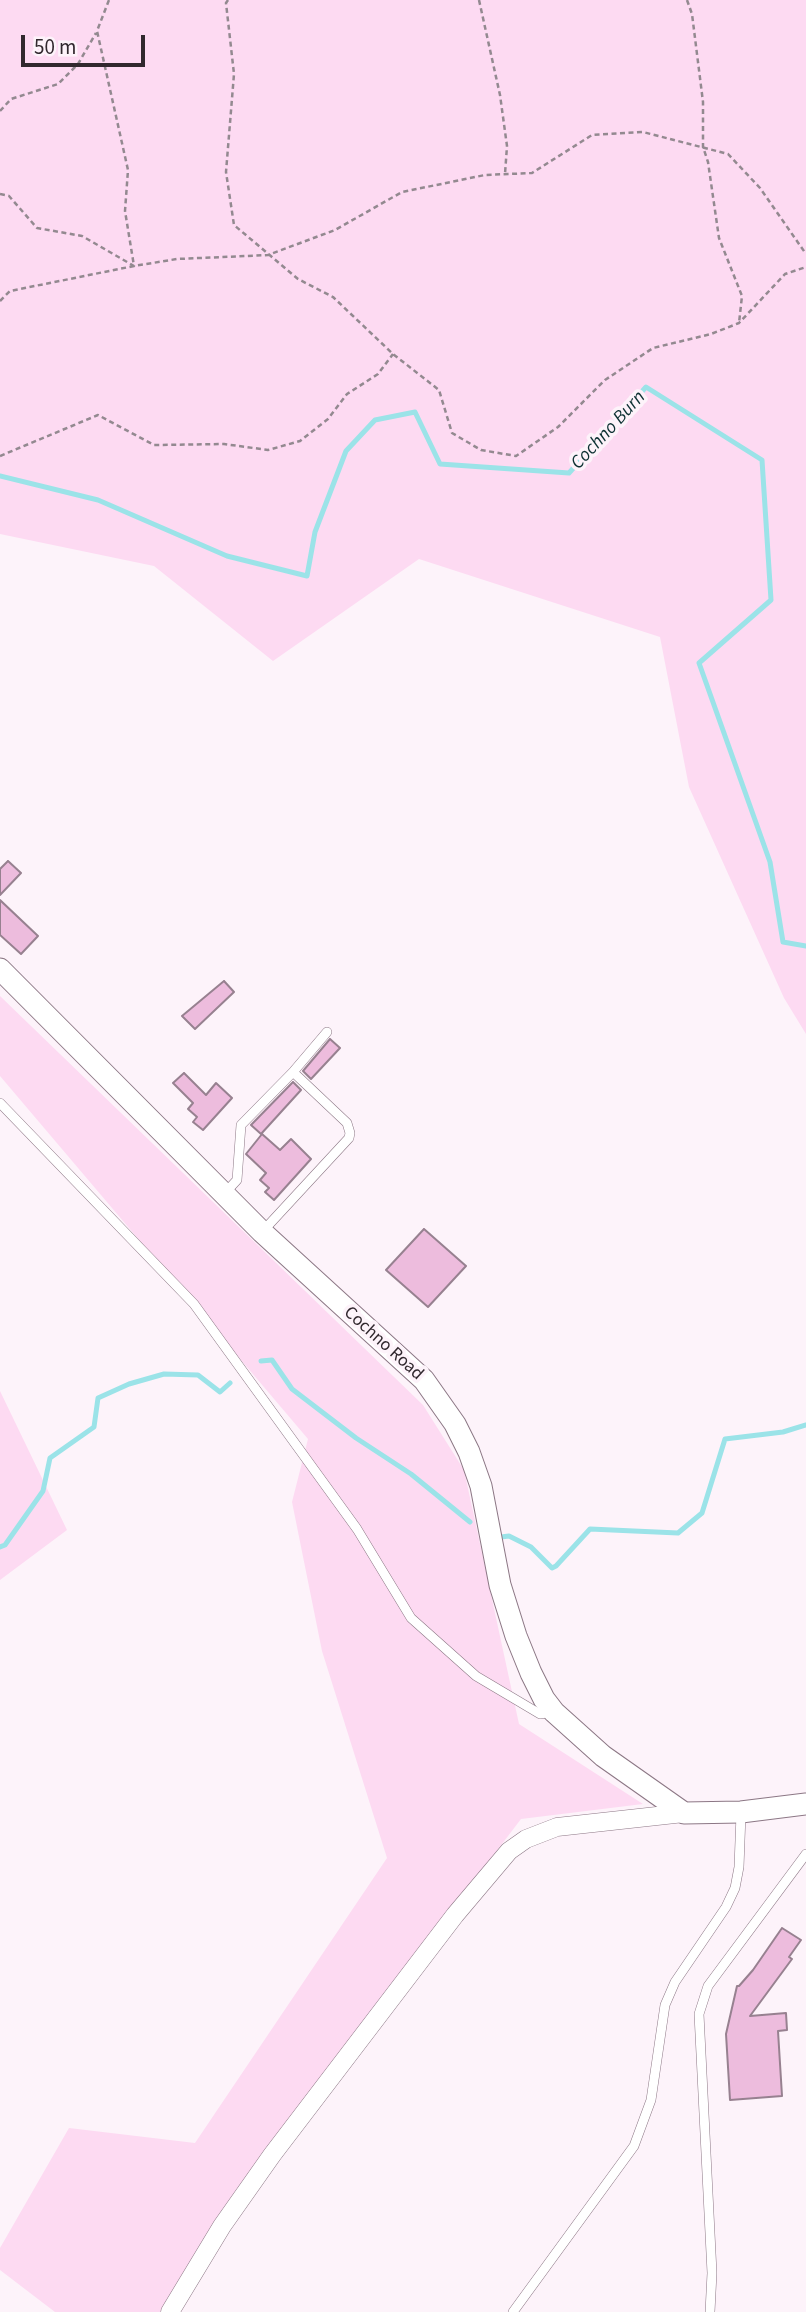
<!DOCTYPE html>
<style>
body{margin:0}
#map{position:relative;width:806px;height:2312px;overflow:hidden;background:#fdf3fa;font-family:"Source Sans 3",sans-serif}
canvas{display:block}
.scale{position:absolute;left:21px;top:35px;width:124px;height:32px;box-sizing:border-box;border:4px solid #31282e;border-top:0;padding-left:9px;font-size:21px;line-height:24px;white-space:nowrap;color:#31282e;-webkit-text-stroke:5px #fdf3fa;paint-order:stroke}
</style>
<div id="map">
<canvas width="806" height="2312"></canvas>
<div class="scale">50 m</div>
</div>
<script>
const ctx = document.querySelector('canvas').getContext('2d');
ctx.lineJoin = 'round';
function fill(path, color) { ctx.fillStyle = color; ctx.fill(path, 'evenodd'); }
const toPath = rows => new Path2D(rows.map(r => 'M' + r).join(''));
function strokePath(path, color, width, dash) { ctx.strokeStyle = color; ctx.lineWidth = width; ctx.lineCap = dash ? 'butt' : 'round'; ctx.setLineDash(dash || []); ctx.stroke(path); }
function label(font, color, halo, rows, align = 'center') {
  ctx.font = font + ' "Source Sans 3",sans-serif'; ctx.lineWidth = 7; ctx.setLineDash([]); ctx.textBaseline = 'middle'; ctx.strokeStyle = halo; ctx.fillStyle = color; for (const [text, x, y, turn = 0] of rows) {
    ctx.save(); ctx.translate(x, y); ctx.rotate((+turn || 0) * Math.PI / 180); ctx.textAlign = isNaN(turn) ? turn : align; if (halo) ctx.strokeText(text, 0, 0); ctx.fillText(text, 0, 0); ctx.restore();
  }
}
const green = toPath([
 [0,0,806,0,806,1034,784,998,689,787,660,637,419,559,273,661,154,566,0,534],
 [0,996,423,1405,464,1470,519,1724,643,1804,521,1819,248,2177,160,2312,55,2312,0,2270,0,2248,69,2128,195,2143,387,1858,322,1651,292,1502,308,1439,0,1076],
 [0,1391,67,1530,0,1580]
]);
const stream = toPath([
 [0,476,98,500,227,556,307,576,315,532,346,451,375,420,415,412,440,464,569,473,646,387,762,460,771,600,699,663,770,862,783,942,806,946],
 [261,1361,272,1360,292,1389,356,1438,411,1474,470,1522],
 [501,1537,509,1536,531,1547,552,1568,556,1566,590,1529,678,1533,702,1513,725,1439,783,1432,806,1425],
 [0,1547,5,1545,43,1491,50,1458,94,1427,98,1398,129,1384,164,1374,198,1375,220,1392,230,1383]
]);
const building = toPath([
 [8,861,21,873,0,895,0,869,8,861],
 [0,900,38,936,21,954,0,935,0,900],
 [224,981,234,992,195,1029,182,1016,224,981],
 [330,1039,340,1048,311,1079,303,1071,330,1039],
 [184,1073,206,1095,216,1083,232,1098,203,1130,193,1122,197,1117,188,1109,193,1103,173,1083,184,1073],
 [293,1082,301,1090,261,1134,251,1125,293,1082],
 [262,1134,280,1150,291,1139,311,1159,274,1200,265,1192,269,1188,260,1180,266,1173,246,1154,262,1134],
 [424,1229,466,1266,428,1307,386,1270,424,1229],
 [782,1928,801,1940,789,1957,792,1959,750,2016,786,2013,787,2030,778,2031,782,2096,730,2100,726,2034,737,1986,739,1986,753,1970,782,1928]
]);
const path = toPath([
 [228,0,226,3,234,74,226,172,234,225,298,279,333,297,393,354,439,390,452,433,481,450,516,456,558,427,605,380,653,348,711,334,739,323,785,274,806,267],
 [479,0,500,95,507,146,505,174],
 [687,0,692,14,703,102,703,147,708,162,719,238,742,296,739,323],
 [0,111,11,99,58,84,78,64,96,33],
 [0,194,9,196,37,228,82,236,134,266,177,259,268,255,335,230,402,192,485,175,532,173,592,135,643,132,728,154,760,188,806,254],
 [0,301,10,291,134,266,125,211,128,170,97,31,109,0],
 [0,456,98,415,154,445,224,444,268,450,300,441,328,419,347,394,378,374,393,354]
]);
const service = toPath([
 [0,1103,194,1304,357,1529,411,1618,476,1676,540,1714,553,1712],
 [224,1194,237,1180,241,1125,293,1072],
 [263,1231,349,1138,350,1133,347,1123,293,1072,327,1032],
 [513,2312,634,2146,651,2100,665,2005,675,1982,726,1907,735,1888,739,1867,741,1814],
 [710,2312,712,2273,699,2014,708,1986,806,1854]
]);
const minor = toPath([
 [170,2312,222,2226,272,2155,455,1915,509,1851,526,1839,557,1827,684,1813]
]);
const tertiary = toPath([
 [0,969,262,1232,424,1380,455,1424,469,1452,481,1486,500,1585,516,1636,531,1673,544,1699,554,1712,603,1756,684,1813,741,1812,806,1804]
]);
const streetNames = [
 ["Cochno Road",383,1344,42]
];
const waterNames = [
 ["Cochno Burn",609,431,-47]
];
fill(green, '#fddaf2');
strokePath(stream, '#9be3e8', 5);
fill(building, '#edbcdd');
strokePath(building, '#978190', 2);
strokePath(service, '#8c7785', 10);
strokePath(minor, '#8c7785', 19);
strokePath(tertiary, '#8c7785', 23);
strokePath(path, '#938990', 2.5, [5, 3.5]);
strokePath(service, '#fff', 9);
strokePath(minor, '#fff', 18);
strokePath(tertiary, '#fff', 21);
label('18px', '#31282e', '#fdf3fa', streetNames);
label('italic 19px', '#0c3032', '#fdf3fa', waterNames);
</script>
